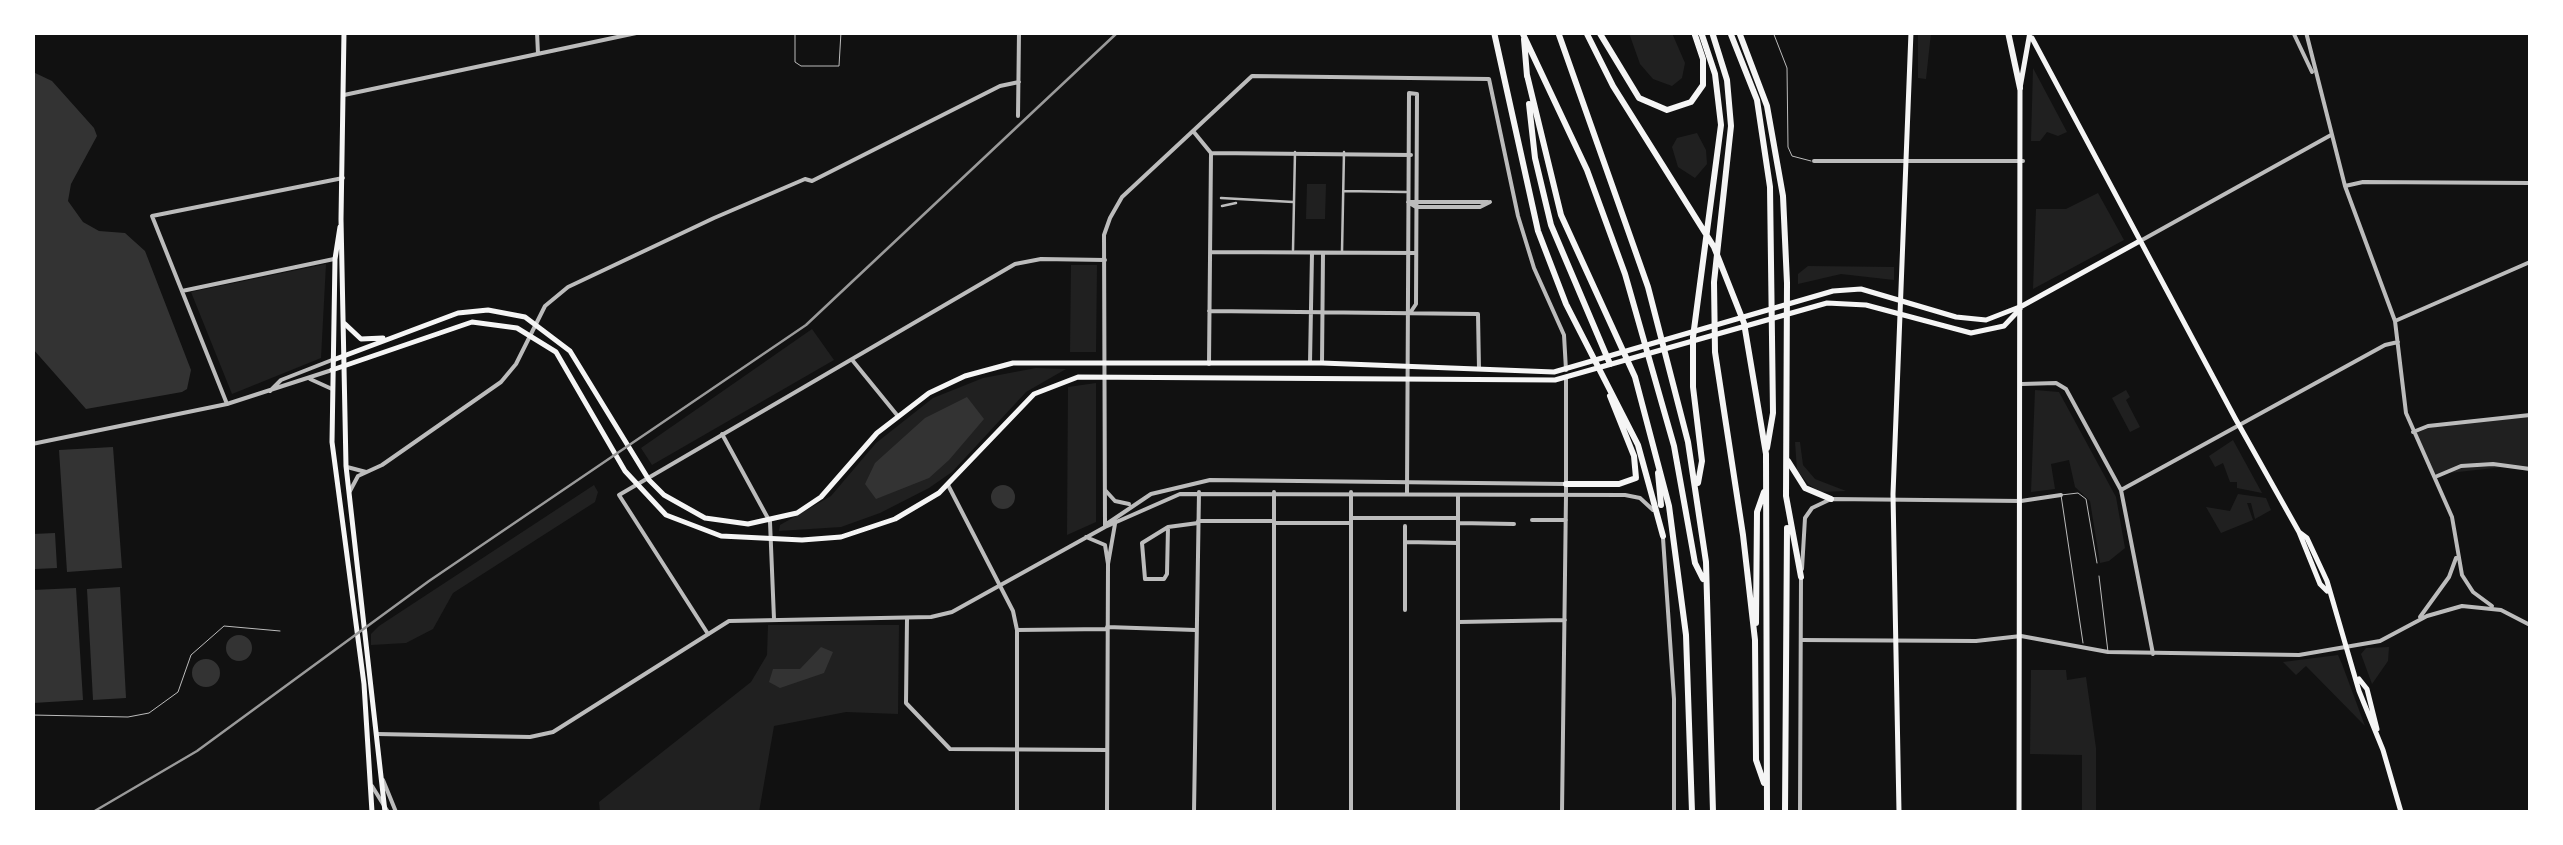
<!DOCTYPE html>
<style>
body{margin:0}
#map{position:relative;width:2563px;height:845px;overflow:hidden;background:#111;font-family:Barlow,sans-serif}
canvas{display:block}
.frame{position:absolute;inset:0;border:35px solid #fff;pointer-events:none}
</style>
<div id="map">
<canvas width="2563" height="845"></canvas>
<div class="frame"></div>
</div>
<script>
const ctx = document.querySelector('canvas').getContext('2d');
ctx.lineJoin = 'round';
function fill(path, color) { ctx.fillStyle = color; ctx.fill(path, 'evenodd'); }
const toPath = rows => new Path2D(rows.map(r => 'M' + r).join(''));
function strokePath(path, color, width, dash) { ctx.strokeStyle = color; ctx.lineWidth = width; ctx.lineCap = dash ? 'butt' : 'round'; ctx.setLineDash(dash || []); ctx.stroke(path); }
const green = toPath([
 [1629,33,1672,33,1685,63,1682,78,1672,86,1653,79,1640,64],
 [1918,33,1931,33,1926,79,1918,78],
 [2033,68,2067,132,2058,136,2047,132,2040,141,2031,141],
 [1697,133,1706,150,1707,164,1695,178,1678,167,1672,147,1677,138],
 [1307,184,1326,184,1325,219,1306,219],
 [2098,193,2124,240,2033,289,2036,209,2066,209],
 [326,264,321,358,232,394,191,292],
 [1071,265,1097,265,1096,352,1070,352],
 [1808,266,1894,267,1894,280,1841,274,1798,284,1798,274],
 [812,329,834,360,652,465,641,448],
 [1036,368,1066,369,1026,392,952,472,929,488,880,513,841,527,779,531,780,525,831,496,876,443,933,398,983,378],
 [1096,383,1096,522,1067,535,1068,387],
 [2035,390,2059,392,2116,497,2125,548,2109,561,2100,563,2090,501,2075,487,2069,460,2051,464,2055,489,2031,492],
 [2126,390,2130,397,2126,400,2140,427,2130,432,2112,398],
 [2530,414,2530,472,2512,466,2431,475,2414,434,2428,428],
 [2233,440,2262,493,2237,488,2237,482,2230,482,2223,463,2215,467,2209,456],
 [1795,442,1800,442,1803,465,1815,479,1846,491,1820,492,1808,484,1797,470],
 [594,485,598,492,595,502,453,593,433,629,406,643,371,645,371,634,379,626],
 [2238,494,2266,498,2271,510,2255,519,2251,503,2247,503,2253,520,2221,533,2206,507,2230,511],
 [768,625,899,625,898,714,846,712,774,726,759,812,600,812,599,802,751,682,767,655],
 [2389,647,2388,661,2372,684,2361,654,2366,648],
 [2338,655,2342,664,2365,726,2306,666,2296,675,2283,662],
 [2031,670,2066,670,2067,680,2086,677,2096,748,2096,812,2082,812,2082,755,2030,754]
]);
const water = toPath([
 [33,72,52,81,94,128,97,136,71,184,68,201,83,222,99,231,125,233,145,251,191,370,187,389,182,392,86,409,33,349],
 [967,397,984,419,949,460,929,478,876,499,865,484,875,463,925,418],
 [113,447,122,568,67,572,59,450],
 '991 497a12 12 0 1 1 24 0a12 12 0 1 1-24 0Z',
 [55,533,57,568,35,569,33,574,33,534],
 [120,587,126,698,93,700,87,589],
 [76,588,83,700,33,703,33,590],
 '226 648a13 13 0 1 1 26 0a13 13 0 1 1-26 0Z',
 [821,647,833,652,824,673,780,688,769,682,773,669,800,669],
 '192 673a14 14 0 1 1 28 0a14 14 0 1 1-28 0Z'
]);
const service = toPath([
 [795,32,795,62,801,66,839,66,841,32],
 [1773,32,1787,68,1788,147,1792,156,1811,161],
 [2099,576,2108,652],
 [2083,643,2061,495,2078,493,2086,499,2097,563],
 [32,715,128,717,149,713,178,692,191,655,224,626,280,631]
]);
const pedestrian = toPath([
 [1344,191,1406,192],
 [1221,198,1293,202],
 [1222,206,1236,203],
 [1293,250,1295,152],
 [1342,252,1344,152]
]);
const minor = toPath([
 [537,32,538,54],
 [2293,32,2312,72],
 [2306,32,2345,186,2395,321,2406,413,2452,517,2462,575,2473,592,2492,606],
 [344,95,641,32],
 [1018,116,1019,32],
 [1193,131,1211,153],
 [1211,153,1411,155],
 [1814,161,2023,161],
 [2345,186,2363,182,2530,183],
 [1408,202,1416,207,1480,207,1490,202],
 [1408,202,1488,202],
 [2142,240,2331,135],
 [1210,252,1415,253],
 [182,291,334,259],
 [1209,311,1478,314,1479,369],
 [2395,321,2530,262],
 [853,361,897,415],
 [1310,363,1312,253],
 [1322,363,1323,253],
 [1209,364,1211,153],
 [2022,384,2056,383,2066,389,2121,490,2153,654],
 [227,404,152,216,343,178],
 [2413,432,2428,426,2530,415],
 [722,434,770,522,774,619],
 [347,467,366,472],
 [2435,477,2461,466,2493,464,2530,469],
 [1566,484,1566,379],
 [948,485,1013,611,1017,630,1017,812],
 [2121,490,2385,345,2398,342],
 [350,491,358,476,382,465,501,382,516,364,545,306,568,287,714,218,805,179,812,181,1000,86,1019,82],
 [1351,492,1351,812],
 [1407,493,1409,93,1417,94,1416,304,1410,313],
 [1458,495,1458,812],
 [1351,518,1456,518],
 [1532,520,1566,520],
 [1198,521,1273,521],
 [1274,523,1350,523],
 [1458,523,1514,524],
 [1105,526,1104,235,1110,218,1122,197,1252,76,1489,79,1518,216,1534,268,1564,335,1566,370],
 [1405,526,1405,610],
 [1168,527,1167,574,1164,579,1145,579,1142,543,1168,527,1198,523],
 [1405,542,1458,543],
 [1802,569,1805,518,1812,508,1831,499,2021,501,2061,495],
 [2420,617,2449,577,2456,558],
 [907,619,906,703,950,749,1107,750],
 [1459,622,1565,620],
 [1107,627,1195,630],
 [1017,630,1107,629],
 [708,634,619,495,1015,264,1041,259,1105,260],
 [1801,640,1976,641,2021,636,2108,652,2299,655,2380,641,2427,616,2462,606,2501,610,2530,625],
 [1107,812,1108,564,1115,524],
 [1194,812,1199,492],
 [1274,812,1274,492],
 [1562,812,1566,495]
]);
const tertiary = toPath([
 [310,379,332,389],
 [270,391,281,380,332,360],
 [32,444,227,404,332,370],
 [1105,490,1115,501,1129,504],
 [1108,523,1151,494,1210,480,1566,484,1566,495],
 [1086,537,1105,545,1108,564],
 [1663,538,1674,699,1674,812],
 [377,734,530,737,553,732,729,621,931,617,952,612,1105,527,1180,494,1625,495,1640,498,1653,510],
 [383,780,396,812],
 [372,786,388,812],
 [1800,812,1801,577]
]);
const secondary = toPath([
 [2032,38,2235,418,2299,532,2307,538,2327,581,2359,691,2383,750,2401,812],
 [345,324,361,339,383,338],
 [333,360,458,313,488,310,525,317,570,351,649,480,664,495,705,518,748,524,797,513,821,497,877,433,929,393,965,376,1013,363,1322,363,1554,372,1833,291,1861,289,1956,317,1986,320,2022,306,2138,242],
 [332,370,472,322,517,328,556,352,625,471,666,515,721,536,802,540,841,537,895,519,939,493,1034,394,1078,377,1555,380,1827,303,1866,305,1971,333,2004,326,2020,309],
 [2299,532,2320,584,2327,591],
 [2359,679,2367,689,2377,729]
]);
const primary = toPath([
 [1899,812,1893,494,1911,32],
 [2019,812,2020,88,2030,32]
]);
const trunk = toPath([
 [344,32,341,219,346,466,385,812],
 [340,227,335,259,332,442,364,684,372,812]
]);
const motorway = toPath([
 [1494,32,1538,231,1566,304,1638,445,1663,536],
 [1522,32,1587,170,1625,274,1674,446,1695,563,1703,579],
 [1558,32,1648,287,1688,442,1706,562,1713,812],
 [1586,32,1613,86,1714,247,1744,323,1766,454,1767,812],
 [1599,32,1639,98,1667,110,1691,102,1703,85,1703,59,1694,32],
 [1712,32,1727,80,1731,126,1714,282,1715,352,1743,535,1755,640,1756,760,1764,783],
 [1730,32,1757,100,1770,187,1773,413,1767,448],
 [1739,32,1767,106,1783,196,1787,283,1786,496,1801,577],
 [2008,32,2020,88],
 [1524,39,1527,76],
 [1527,75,1561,215,1635,377,1669,506,1686,635,1692,812],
 [1529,104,1535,158,1551,225,1610,364],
 [1788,461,1805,488,1831,499],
 [1658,473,1661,505],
 [1698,483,1702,461,1693,387,1693,337,1721,125,1715,74,1701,32],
 [1566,484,1619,484,1636,478,1634,456,1610,396],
 [1756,623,1757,512,1764,492],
 [1785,812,1787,528]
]);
const rail = toPath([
 [93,812,197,751,429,581,806,325,1118,32]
]);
fill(green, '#202020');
fill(water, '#333');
strokePath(service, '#bcbcbc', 1);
strokePath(pedestrian, '#bcbcbc', 2.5);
strokePath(minor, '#bcbcbc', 4);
strokePath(tertiary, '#bcbcbc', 4);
strokePath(secondary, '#f5f5f5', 5);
strokePath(primary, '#f5f5f5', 5);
strokePath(trunk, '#f5f5f5', 5);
strokePath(motorway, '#f5f5f5', 6);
strokePath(rail, '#9a9a9a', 2.5);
</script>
